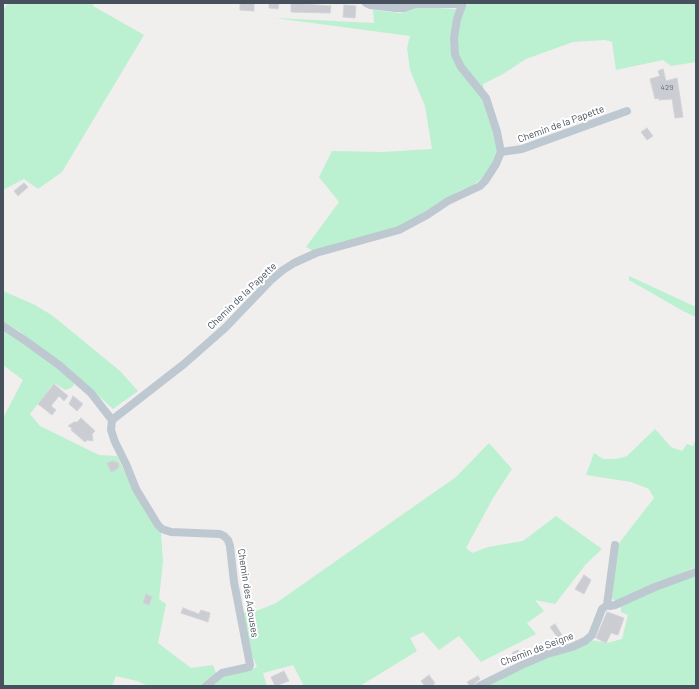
<!DOCTYPE html>
<style>
body{margin:0}
#map{position:relative;width:699px;height:689px;overflow:hidden;background:#f1eeee;font-family:Barlow,sans-serif}
canvas{display:block}
.frame{position:absolute;inset:0;border:4px solid #46515d;pointer-events:none}
</style>
<div id="map">
<canvas width="699" height="689"></canvas>
<div class="frame"></div>
</div>
<script>
const ctx = document.querySelector('canvas').getContext('2d');
ctx.lineJoin = 'round';
function fill(path, color) { ctx.fillStyle = color; ctx.fill(path, 'evenodd'); }
const toPath = rows => new Path2D(rows.map(r => 'M' + r).join(''));
function strokePath(path, color, width, dash) { ctx.strokeStyle = color; ctx.lineWidth = width; ctx.lineCap = dash ? 'butt' : 'round'; ctx.setLineDash(dash || []); ctx.stroke(path); }
function label(font, color, halo, rows, align = 'center') {
  ctx.font = font + ' Barlow,sans-serif'; ctx.lineWidth = 4; ctx.setLineDash([]); ctx.textBaseline = 'middle'; ctx.strokeStyle = halo; ctx.fillStyle = color; for (const [text, x, y, turn = 0] of rows) {
    ctx.save(); ctx.translate(x, y); ctx.rotate((+turn || 0) * Math.PI / 180); ctx.textAlign = isNaN(turn) ? turn : align; if (halo) ctx.strokeText(text, 0, 0); ctx.fillText(text, 0, 0); ctx.restore();
  }
}
const green = toPath([
 [8,3,93,3,93,6,144,35,62,172,38,189,24,179,3,190,3,11],
 [469,3,696,3,696,62,671,66,663,60,616,70,612,42,605,40,573,42,526,59,503,74,483,84,486,109,491,118,498,151,496,156,485,176,472,186,459,191,447,199,394,230,313,251,306,247,339,202,319,177,332,151,382,152,432,149,425,106,410,70,407,48,410,36,275,18,374,23,373,10,400,13,420,7,454,9,467,6],
 [629,276,696,307,696,317,683,311,629,280],
 [3,291,35,305,53,316,120,371,138,391,113,409,90,388,41,348,19,331,3,322],
 [3,330,15,336,72,379,74,385,71,388,65,390,54,383,30,414,40,426,99,455,117,456,139,501,161,532,163,562,159,599,166,604,158,643,191,668,213,665,217,675,203,686,148,686,137,681,116,676,112,686,3,686,3,418,23,380,3,365],
 [655,429,671,447,682,451,687,444,693,446,696,439,696,567,616,601,613,600,612,597,617,550,620,542,654,498,649,489,631,482,586,475,594,453,603,459,616,459,627,456],
 [489,443,512,469,493,498,466,548,472,553,488,547,523,541,556,516,602,549,586,564,555,604,535,600,544,611,527,623,536,634,481,662,459,636,439,650,423,632,410,638,417,651,360,686,304,686,293,665,263,673,267,686,209,686,222,676,257,667,248,646,243,613,259,610,276,603,456,477],
 [696,576,696,686,485,686,520,668,591,640,607,643,622,639,628,615,621,612,621,605,657,589]
]);
const building = toPath([
 [240,3,254,3,254,11,240,10,240,3],
 [269,3,279,3,278,9,269,8,269,3],
 [291,3,331,6,330,13,291,12,291,3],
 [344,5,356,6,355,18,343,17,344,5],
 [663,69,666,81,677,78,683,117,675,118,672,99,659,100,659,98,655,99,650,79,660,76,658,71,663,69],
 [647,128,653,136,647,140,641,132,647,128],
 [24,183,28,187,18,196,14,191,24,183],
 [54,384,68,396,64,401,59,396,51,406,56,410,52,415,38,404,54,384],
 [73,396,83,404,77,411,69,404,73,396],
 [81,418,95,431,92,434,93,441,87,440,85,442,71,430,72,428,68,426,74,422,77,422,81,418],
 [113,461,118,463,119,467,117,469,111,472,107,463,113,461],
 [584,575,591,580,584,594,575,589,584,575],
 [146,594,152,597,149,605,143,603,146,594],
 [183,608,199,614,201,610,210,613,208,622,181,613,183,608],
 [607,612,624,618,618,635,611,633,606,643,596,638,607,612],
 [555,624,562,635,558,638,550,627,555,624],
 [518,650,522,659,516,662,512,653,518,650],
 [284,671,289,681,275,686,271,677,284,671],
 [429,675,435,683,432,686,425,686,421,681,429,675],
 [478,676,480,679,475,683,474,686,470,686,467,682,478,676]
]);
const minor = toPath([
 [366,3,370,5,395,8,404,8,416,4,462,4],
 [501,152,522,149,627,111],
 [3,326,23,339,59,365,91,393,112,420],
 [607,605,615,545],
 [206,686,222,673,249,667,250,665,234,582,230,546,228,540,224,536,220,534,171,532,162,529,158,525,136,489,126,464,115,442,111,430,112,420,184,364,225,328,271,280,283,270,294,263,316,253,399,230,427,215,448,201,480,186,485,181,496,164,501,152,497,132,486,98,461,67,455,55,454,38,457,19,463,3],
 [479,686,526,663,547,654,572,647,585,641,592,635,602,609,607,605,610,606,615,605,655,587,696,572]
]);
const numberNames = [
 ["429",667,87]
];
const streetNames = [
 ["Chemin de la Papette",561,124,-20],
 ["Chemin de la Papette",242,296,-44],
 ["Chemin des Adouses",248,593,81],
 ["Chemin de Seigne",537,649,-21]
];
fill(green, '#bbf0d1');
fill(building, '#cbcdd3');
strokePath(building, '#d2d4da', 1);
strokePath(minor, '#bec8d1', 8);
label('8px', '#67707a', null, numberNames);
label('10px', '#46515d', '#fff', streetNames);
</script>
